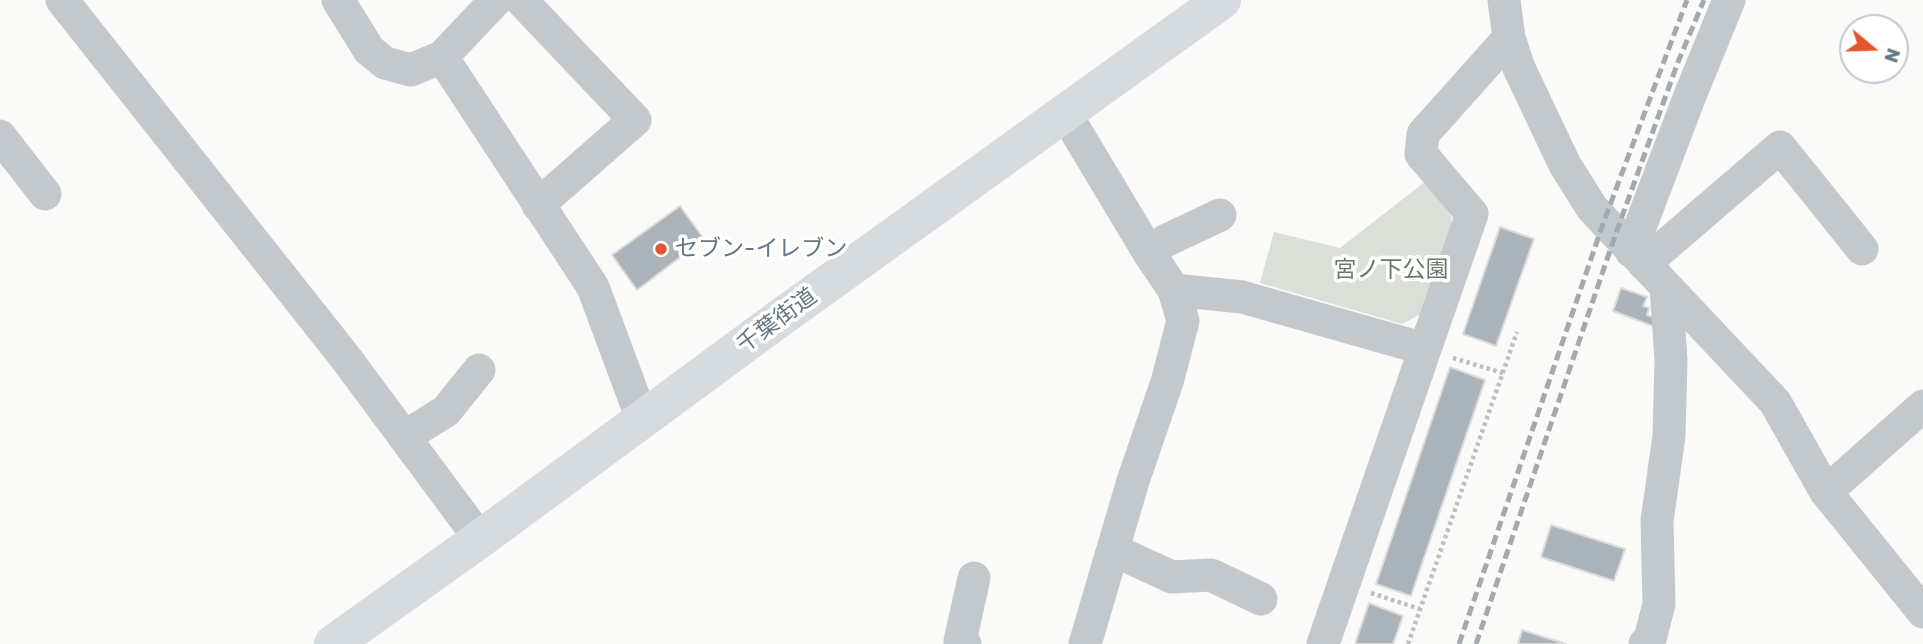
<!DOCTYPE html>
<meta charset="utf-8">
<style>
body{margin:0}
#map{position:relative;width:1923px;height:644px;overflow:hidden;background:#fafaf8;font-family:Rubik,sans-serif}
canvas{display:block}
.north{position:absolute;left:1839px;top:14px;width:70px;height:70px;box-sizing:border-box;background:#fff;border:2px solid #c1c8cd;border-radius:50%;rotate:109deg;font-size:19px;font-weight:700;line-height:28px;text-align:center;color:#657683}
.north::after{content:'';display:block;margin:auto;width:24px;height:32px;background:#e4572e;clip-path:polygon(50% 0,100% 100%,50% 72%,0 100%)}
</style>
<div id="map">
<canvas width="1923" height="644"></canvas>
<div class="north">N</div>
</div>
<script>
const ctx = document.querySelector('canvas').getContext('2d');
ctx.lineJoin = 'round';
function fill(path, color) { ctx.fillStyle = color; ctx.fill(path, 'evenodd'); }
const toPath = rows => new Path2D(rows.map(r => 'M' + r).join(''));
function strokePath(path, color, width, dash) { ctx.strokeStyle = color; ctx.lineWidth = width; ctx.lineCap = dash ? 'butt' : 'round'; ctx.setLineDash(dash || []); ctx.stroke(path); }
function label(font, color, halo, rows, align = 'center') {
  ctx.font = font + ' Rubik,"Noto Sans JP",sans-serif'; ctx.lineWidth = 7; ctx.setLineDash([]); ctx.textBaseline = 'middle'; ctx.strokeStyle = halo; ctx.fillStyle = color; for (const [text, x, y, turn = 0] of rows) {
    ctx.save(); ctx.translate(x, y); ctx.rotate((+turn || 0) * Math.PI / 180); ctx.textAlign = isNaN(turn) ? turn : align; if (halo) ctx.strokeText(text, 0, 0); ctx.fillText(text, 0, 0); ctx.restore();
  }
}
const green = toPath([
 [1426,181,1451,215,1453,239,1429,310,1402,324,1260,283,1274,232,1340,248]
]);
const building = toPath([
 [680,206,704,239,637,290,612,255,680,206],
 [1500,227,1534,239,1496,346,1463,334,1500,227],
 [1621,288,1647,297,1643,306,1649,308,1647,315,1656,318,1653,326,1613,311,1621,288],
 [1450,367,1485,380,1411,596,1376,584,1450,367],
 [1551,525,1625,549,1614,581,1541,557,1551,525],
 [1369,603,1403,616,1393,644,1355,644,1369,603],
 [1522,630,1566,644,1518,644,1522,630]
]);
const path = toPath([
 [1453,358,1503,373],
 [1371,593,1420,609],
 [1408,644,1517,332]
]);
const minor = toPath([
 [62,0,345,357,480,539],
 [338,0,369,50,385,63,411,70,442,57,496,0],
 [521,0,635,120,538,205],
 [1504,0,1509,38,1519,68,1565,165,1592,208,1775,402,1826,492,1923,612],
 [442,57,593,287,642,419],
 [1065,113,1149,253,1174,290,1183,321,1167,382,1133,481,1085,644],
 [0,136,45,194],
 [1631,251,1689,98,1729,0],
 [1149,253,1165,241,1220,215],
 [1644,264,1780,147,1862,249],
 [1174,290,1242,297,1425,349,1472,214,1421,154,1423,134,1509,38],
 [404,437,446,411,479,370],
 [1826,492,1923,406],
 [1113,550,1172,577,1211,575,1261,599],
 [965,644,960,641,974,578],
 [1323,644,1425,349],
 [1645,644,1650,639,1659,604,1657,521,1669,436,1671,360,1666,287]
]);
const highway = toPath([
 [333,644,480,539,780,318,1222,0]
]);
const rail = toPath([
 [1459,644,1604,221,1687,0],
 [1476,644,1616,233,1678,62,1704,0]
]);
const markers = [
 [661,249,7,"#e4572e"]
];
const poiNames = [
 ["セブン-イレブン",675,249]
];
const parkNames = [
 ["宮ノ下公園",1391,270]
];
const streetNames = [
 ["千葉街道",777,321,-36]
];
fill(green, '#dadfd7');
fill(building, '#aab3b9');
strokePath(building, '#dcdcda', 2);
strokePath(path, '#bbbfc2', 4.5, [3.5, 3.5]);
strokePath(minor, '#c3c8cc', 33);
strokePath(highway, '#d6dbdf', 38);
strokePath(rail, '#a2aab0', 5, [10, 5]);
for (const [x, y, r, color] of markers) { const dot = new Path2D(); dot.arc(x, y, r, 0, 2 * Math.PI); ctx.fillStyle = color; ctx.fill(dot); strokePath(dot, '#fff', 2.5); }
label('23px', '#657683', '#fff', poiNames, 'left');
label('23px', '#687a64', '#fff', parkNames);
label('23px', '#657683', '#fff', streetNames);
</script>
